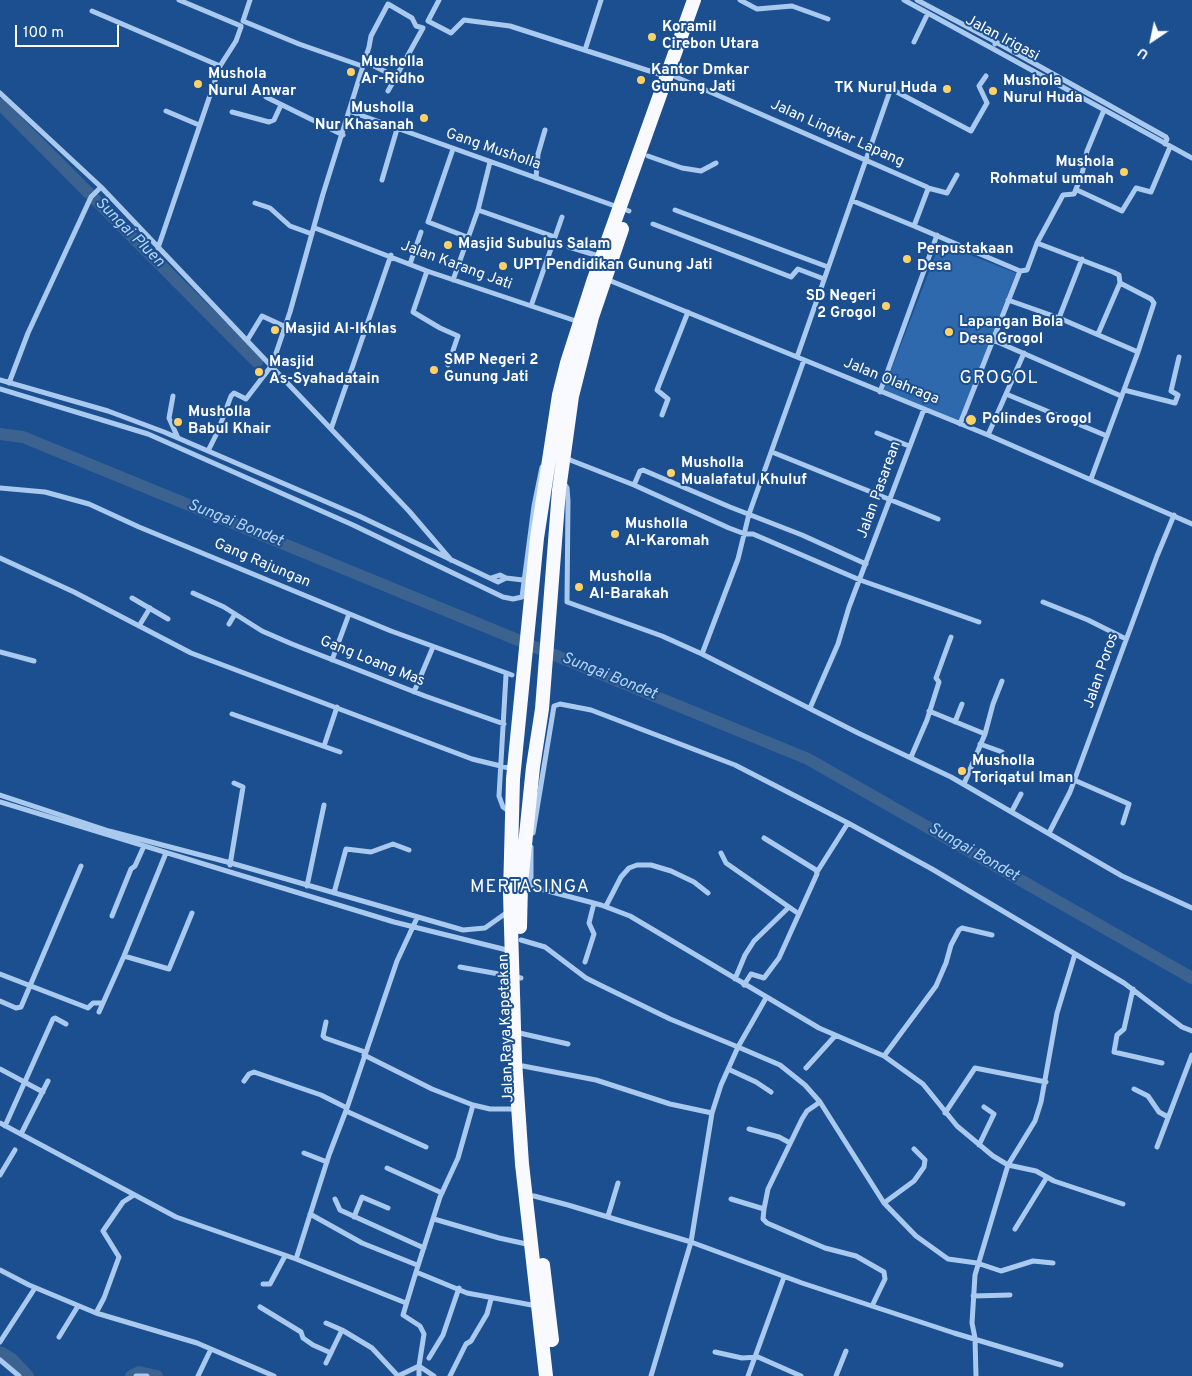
<!DOCTYPE html>
<style>
body{margin:0}
#map{position:relative;width:1192px;height:1376px;overflow:hidden;background:#1b4f8f;font-family:Overpass,sans-serif}
canvas{display:block}
.north{position:absolute;left:1127px;top:15px;width:50px;height:50px;-webkit-text-stroke:4px #1b4f8f;paint-order:stroke;rotate:214deg;font-size:14px;font-weight:700;line-height:20px;text-align:center;color:#fff}
.north::after{content:'';display:block;margin:auto;width:18px;height:22px;background:#fff;clip-path:polygon(50% 0,100% 100%,50% 72%,0 100%)}
.scale{position:absolute;left:15px;top:25px;width:104px;height:22px;box-sizing:border-box;border:2px solid #fff;border-top:0;padding-left:6px;font-size:15px;line-height:18px;white-space:nowrap;color:#fff;-webkit-text-stroke:4px #1b4f8f;paint-order:stroke}
</style>
<div id="map">
<canvas width="1192" height="1376"></canvas>
<div class="north">U</div>
<div class="scale">100 m</div>
</div>
<script>
const ctx = document.querySelector('canvas').getContext('2d');
ctx.lineJoin = 'round';
function fill(path, color) { ctx.fillStyle = color; ctx.fill(path, 'evenodd'); }
const toPath = rows => new Path2D(rows.map(r => 'M' + r).join(''));
function strokePath(path, color, width, dash) { ctx.strokeStyle = color; ctx.lineWidth = width; ctx.lineCap = dash ? 'butt' : 'round'; ctx.setLineDash(dash || []); ctx.stroke(path); }
function label(font, color, halo, rows, align = 'center') {
  ctx.font = font + ' Overpass,sans-serif'; ctx.lineWidth = 4; ctx.setLineDash([]); ctx.textBaseline = 'middle'; ctx.strokeStyle = halo; ctx.fillStyle = color; for (const [text, x, y, turn = 0] of rows) {
    ctx.save(); ctx.translate(x, y); ctx.rotate((+turn || 0) * Math.PI / 180); ctx.textAlign = isNaN(turn) ? turn : align; if (halo) ctx.strokeText(text, 0, 0); ctx.fillText(text, 0, 0); ctx.restore();
  }
}
const green = toPath([
 [940,243,1016,273,959,421,883,391]
]);
const river = toPath([
 [0,104,257,362],
 [0,434,23,437,808,759,1192,978],
 [0,1352,12,1359,28,1376],
 [131,1376,139,1372,157,1376]
]);
const minor = toPath([
 [179,0,241,26],
 [250,0,243,21,299,44,362,66],
 [439,0,428,21,451,33,464,20,510,26,665,76],
 [740,0,757,9,792,6,828,19],
 [904,0,1192,158],
 [917,0,996,42,995,44],
 [92,11,220,66,236,41,241,27],
 [914,42,928,13],
 [996,42,1166,137,1167,139,1165,144],
 [585,50,601,0],
 [364,61,396,77],
 [676,77,927,187,928,189,914,226,1020,271,960,424],
 [0,93,101,187,409,511,451,560],
 [266,97,343,135],
 [166,111,199,125],
 [349,111,629,211],
 [232,112,269,122,274,120,281,105],
 [453,149,428,222,467,237],
 [648,156,682,168,701,171,716,163],
 [536,178,538,154,545,130],
 [382,180,397,129],
 [928,188,947,193,957,175],
 [1077,190,1122,211,1136,188,1151,192,1170,147],
 [853,201,914,226],
 [255,203,270,208,290,226,312,234],
 [478,210,555,237],
 [675,210,828,267],
 [653,224,791,277,798,269,824,279],
 [315,228,427,271,579,322],
 [1037,243,1113,272,1119,275,1120,283,1151,299,1154,303,1138,352,1091,479],
 [569,247,602,257],
 [158,248,220,66],
 [410,264,421,232],
 [427,271,413,312,440,328,458,336,448,365],
 [1020,271,1027,270,1037,243,1063,195,1074,194,1082,174,1087,151,1104,110],
 [606,279,988,435,1192,524],
 [453,280,478,210,490,162],
 [1008,300,1059,318,1138,352],
 [531,306,562,217],
 [1059,318,1082,259],
 [1098,334,1120,283],
 [248,339,262,316,286,327],
 [993,340,1121,396],
 [797,357,890,91,893,90,971,131,987,103,979,86,986,76],
 [0,380,108,411,164,432,359,516,498,582,506,578,523,580],
 [9,383,28,333,91,197,101,187],
 [0,389,148,434,353,525,503,597,513,599,522,597,534,506,542,467],
 [1124,390,1175,403,1178,395,1171,391,1179,357],
 [880,392,937,235],
 [1006,394,1107,436],
 [173,396,169,418,178,438],
 [662,415,668,399,657,390,688,312],
 [331,429,391,255],
 [877,433,909,446],
 [988,435,1024,353],
 [208,451,218,431,231,396,234,393,246,399,272,365,290,312,323,194,369,47,371,36,388,4,412,18,416,26,423,28,388,91],
 [772,452,938,519],
 [565,458,634,485,729,528,745,534,753,534,860,580,979,622],
 [563,482,567,488,568,501,567,602,662,636,702,654,858,733,951,777,1122,876,1192,908],
 [634,485,640,471,643,470,730,507,802,535,866,564],
 [0,488,45,492,89,504,139,527,391,631,512,675],
 [0,558,74,592,191,653,472,759,513,769],
 [491,578,500,575,506,578],
 [193,593,224,607,262,631,292,644,425,696,504,724],
 [132,598,168,619],
 [1043,602,1088,620,1126,639],
 [229,624,235,614],
 [139,626,150,608],
 [0,652,34,661],
 [702,654,738,559,749,514,804,360],
 [332,660,349,614],
 [506,675,499,796,503,807,510,812],
 [414,692,433,647],
 [810,708,838,644,849,607,924,409],
 [929,711,985,734],
 [232,714,340,752],
 [955,722,962,704],
 [980,744,1002,752],
 [324,746,337,707],
 [911,757,927,720,939,682,936,678,951,637],
 [1074,780,1129,804,1123,823],
 [964,784,985,734,993,704,1002,681],
 [0,795,109,831,231,863,463,930,485,928,509,911],
 [0,802,394,922,511,951],
 [1012,811,1021,794],
 [533,833,554,706,560,704,591,710,735,765,848,823,932,869,1124,983,1182,1027,1192,1031],
 [1049,833,1070,792,1157,556,1174,515],
 [721,853,726,863,799,914],
 [230,865,243,787,234,783],
 [817,872,848,823],
 [307,886,324,805],
 [529,886,601,905,630,916,819,1028,884,1056,923,1084,957,1126,993,1156,1008,1165,975,1275,972,1323,975,1338,976,1376],
 [531,886,531,847],
 [334,893,346,849,371,852,393,844,409,850],
 [606,906,621,877,629,868,637,865,651,865,671,871,694,882,708,893],
 [112,916,131,869,135,866,144,846],
 [521,940,545,947,586,978,600,985,670,1019,738,1047,721,1085,712,1113,691,1242,651,1376],
 [1075,954,1057,1013,1041,1102,1035,1121,1008,1165,1036,1171,1054,1181,1123,1204],
 [124,956,169,969,192,913],
 [585,962,594,934,589,923,594,903],
 [460,967,521,978],
 [0,974,88,1008,93,1003,102,1003],
 [735,979,745,955,754,941,788,908],
 [744,985,751,974,764,978,779,958,817,874,816,870,764,838],
 [1133,989,1124,1029,1117,1035,1114,1052,1162,1063],
 [766,998,738,1047,780,1065,805,1085,820,1102,884,1203,916,1236,948,1259,977,1263,1001,1271,1033,1261,1053,1263],
 [0,1001,16,1008,21,1007,81,866],
 [99,1012,124,956,166,853],
 [326,1022,323,1036,325,1038,365,1052],
 [515,1032,568,1044],
 [364,1055,432,1089,473,1105,490,1109,518,1109],
 [884,1056,936,986,946,963,951,945,959,930,962,928,992,935],
 [523,1066,596,1080,670,1104,712,1113],
 [806,1068,835,1036],
 [0,1069,43,1092],
 [728,1069,756,1082,771,1092],
 [244,1081,249,1074,254,1072,321,1095,347,1108],
 [1134,1089,1148,1096,1159,1112,1168,1117],
 [346,1111,426,1147],
 [945,1113,975,1068,1046,1082],
 [0,1123,176,1217,296,1259],
 [5,1126,53,1019,55,1018,66,1024],
 [749,1129,779,1137,790,1143],
 [21,1134,48,1081],
 [979,1145,994,1114,984,1107],
 [1157,1147,1192,1055],
 [304,1153,327,1162],
 [387,1168,442,1193],
 [0,1175,15,1150],
 [526,1196,534,1196,568,1205,691,1242,802,1283,954,1333,1061,1365],
 [335,1199,340,1210,424,1248],
 [731,1199,764,1209,768,1189,802,1119,807,1111,820,1102],
 [884,1203,914,1181,924,1167,925,1160,914,1149],
 [764,1209,763,1219,767,1223,825,1248,856,1256,884,1272,885,1279,872,1306],
 [310,1214,362,1243,417,1265],
 [608,1216,618,1183],
 [354,1217,362,1197,388,1208],
 [434,1219,499,1238,531,1245],
 [1015,1229,1047,1177],
 [0,1270,29,1285,96,1313,197,1343,274,1376],
 [416,1272,440,1197,458,1158,473,1105],
 [263,1284,270,1284,285,1256],
 [973,1296,1010,1295],
 [406,1303,296,1259,329,1155,347,1108,397,961,417,918],
 [260,1307,301,1332,303,1338,313,1345,331,1353],
 [96,1313,104,1298,119,1257,103,1231,123,1202,134,1195],
 [326,1323,342,1330],
 [59,1337,78,1306],
 [0,1342,35,1288],
 [715,1352,742,1358,758,1357,801,1376],
 [429,1358,443,1335,459,1288],
 [0,1360,19,1376],
 [326,1363,342,1330,372,1348,398,1376],
 [136,1376,147,1376],
 [198,1376,211,1349],
 [398,1376,419,1366,434,1376],
 [419,1376,419,1366,424,1334,420,1326,403,1315,416,1272,467,1293,537,1306],
 [450,1376,466,1344,471,1341,487,1314,491,1299],
 [748,1376,784,1277],
 [836,1376,846,1351]
]);
const trunk = toPath([
 [520,927,521,884,533,767,542,709,559,490,572,396,592,317,622,229],
 [543,1265,552,1340],
 [546,1376,522,1164,515,1061,510,894,513,779,537,538,559,395,567,363,594,279,694,0]
]);
const markers = [
 [652,37,5,"#ffd166"],
 [351,72,5,"#ffd166"],
 [641,80,5,"#ffd166"],
 [198,84,5,"#ffd166"],
 [947,89,5,"#ffd166"],
 [993,91,5,"#ffd166"],
 [424,118,5,"#ffd166"],
 [1124,172,5,"#ffd166"],
 [448,245,5,"#ffd166"],
 [907,259,5,"#ffd166"],
 [503,266,5,"#ffd166"],
 [886,306,5,"#ffd166"],
 [275,330,5,"#ffd166"],
 [949,332,5,"#ffd166"],
 [434,370,5,"#ffd166"],
 [259,372,5,"#ffd166"],
 [971,420,6,"#ffd166"],
 [178,422,5,"#ffd166"],
 [671,473,5,"#ffd166"],
 [615,534,5,"#ffd166"],
 [579,587,5,"#ffd166"],
 [962,771,5,"#ffd166"]
];
const poiNames = [
 ["Koramil",662,28],
 ["Cirebon Utara",662,45],
 ["Musholla",361,63],
 ["Ar-Ridho",361,80],
 ["Kantor Dmkar",651,71],
 ["Gunung Jati",651,88],
 ["Mushola",208,75],
 ["Nurul Anwar",208,92],
 ["Mushola",1003,82],
 ["Nurul Huda",1003,99],
 ["TK Nurul Huda",937,89,"right"],
 ["Musholla",414,109,"right"],
 ["Nur Khasanah",414,126,"right"],
 ["Mushola",1114,163,"right"],
 ["Rohmatul ummah",1114,180,"right"],
 ["Masjid Subulus Salam",458,245],
 ["Perpustakaan",917,250],
 ["Desa",917,267],
 ["UPT Pendidikan Gunung Jati",513,266],
 ["SD Negeri",876,297,"right"],
 ["2 Grogol",876,314,"right"],
 ["Lapangan Bola",959,323],
 ["Desa Grogol",959,340],
 ["Masjid Al-Ikhlas",285,330],
 ["SMP Negeri 2",444,361],
 ["Gunung Jati",444,378],
 ["Masjid",269,363],
 ["As-Syahadatain",269,380],
 ["Musholla",188,413],
 ["Babul Khair",188,430],
 ["Polindes Grogol",982,420],
 ["Musholla",681,464],
 ["Mualafatul Khuluf",681,481],
 ["Musholla",625,525],
 ["Al-Karomah",625,542],
 ["Musholla",589,578],
 ["Al-Barakah",589,595],
 ["Musholla",972,762],
 ["Toriqatul Iman",972,779]
];
const streetNames = [
 ["Jalan Irigasi",1002,39,28],
 ["Jalan Lingkar Lapang",837,134,24],
 ["Gang Musholla",493,150,19],
 ["Jalan Karang Jati",456,266,20],
 ["Jalan Olahraga",891,382,22],
 ["Jalan Pasarean",880,490,-70],
 ["Gang Rajungan",262,564,23],
 ["Gang Loang Mas",372,662,22],
 ["Jalan Poros",1102,671,-71],
 ["Jalan Raya Kapetakan",507,1028,-92]
];
const waterNames = [
 ["Sungai Pluen",129,233,45],
 ["Sungai Bondet",235,524,22],
 ["Sungai Bondet",609,677,22],
 ["Sungai Bondet",973,853,30]
];
const quarterNames = [
 ["GROGOL",999,379],
 ["MERTASINGA",530,888]
];
fill(green, '#2e69ad');
strokePath(river, '#3c6290', 12);
strokePath(minor, '#a9c9ee', 5);
strokePath(trunk, '#f8faff', 14);
for (const [x, y, r, color] of markers) { const dot = new Path2D(); dot.arc(x, y, r, 0, 2 * Math.PI); ctx.fillStyle = color; ctx.fill(dot); strokePath(dot, '#1b4f8f', 2); }
label('bold 15px', '#fff', '#1b4f8f', poiNames, 'left');
label('15px', '#fff', '#1b4f8f', streetNames);
label('italic 16px', '#b5d3f5', '#1b4f8f', waterNames);
ctx.letterSpacing = '1px';
label('18px', '#fff', '#1b4f8f', quarterNames);
ctx.letterSpacing = '0px';
</script>
